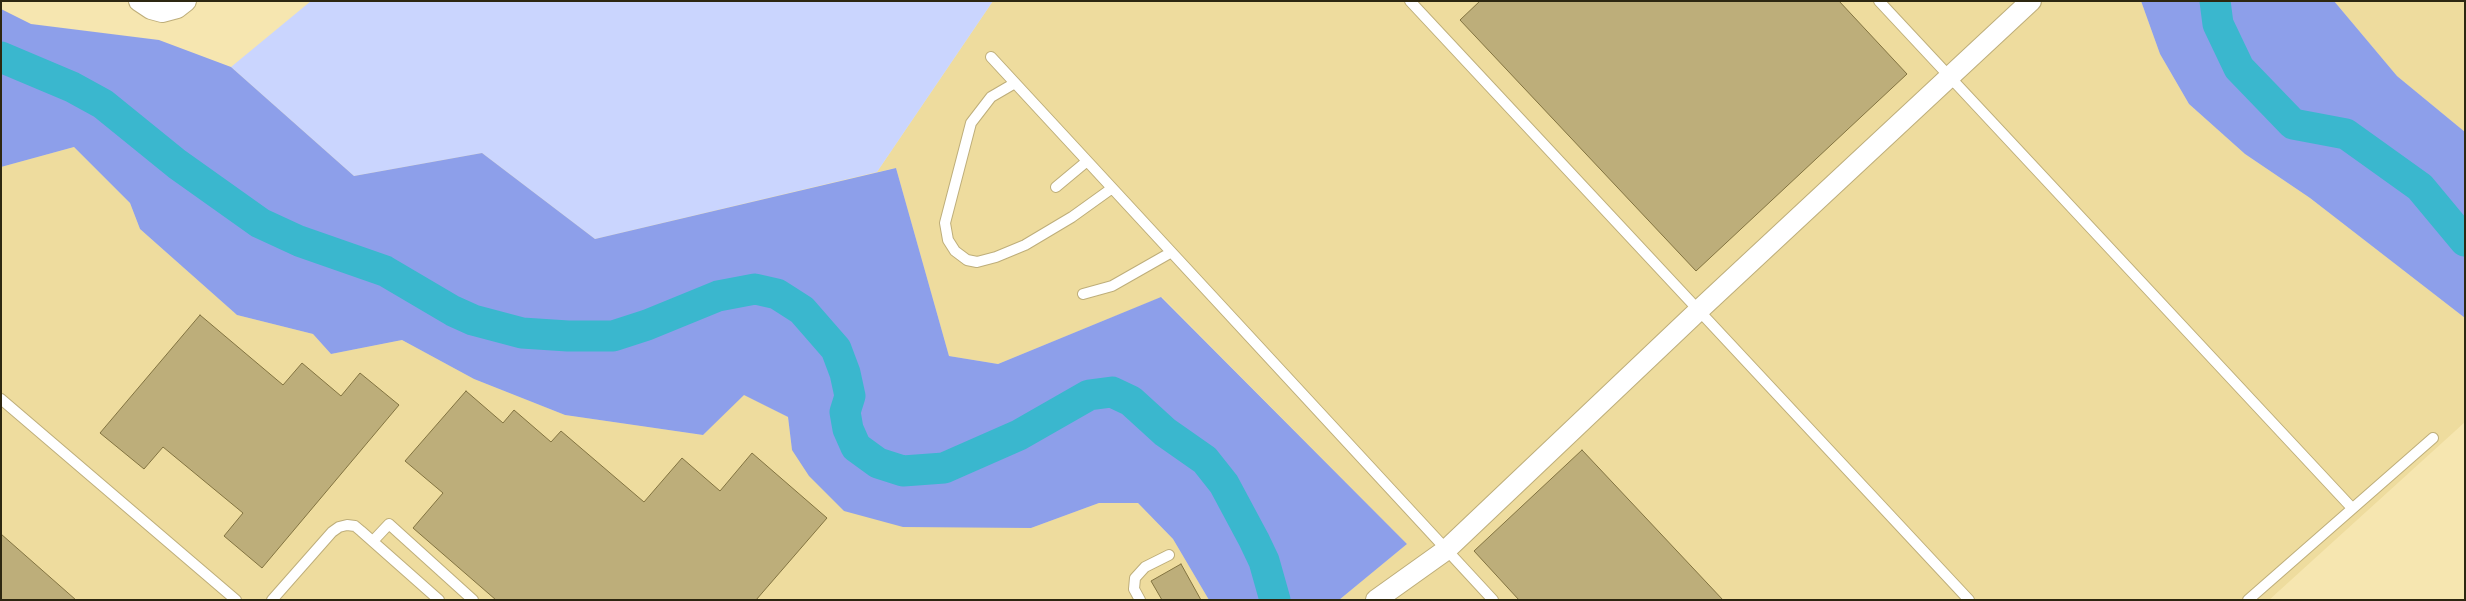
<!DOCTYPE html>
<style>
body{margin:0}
#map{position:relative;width:2466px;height:601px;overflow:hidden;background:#f6e6b0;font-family:"Exo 2",sans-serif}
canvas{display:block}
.frame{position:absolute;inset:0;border:2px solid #2d2711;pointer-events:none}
</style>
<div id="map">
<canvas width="2466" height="601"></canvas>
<div class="frame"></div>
</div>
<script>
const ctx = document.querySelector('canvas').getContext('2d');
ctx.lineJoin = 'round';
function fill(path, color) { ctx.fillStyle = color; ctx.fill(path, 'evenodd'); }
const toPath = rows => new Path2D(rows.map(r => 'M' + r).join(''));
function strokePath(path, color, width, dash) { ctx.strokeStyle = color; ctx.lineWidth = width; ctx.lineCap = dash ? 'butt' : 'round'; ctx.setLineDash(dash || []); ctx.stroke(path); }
const built = toPath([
 [993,1,2141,1,2160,54,2189,104,2245,154,2310,198,2465,318,2465,422,2269,600,1339,600,1407,544,1162,297,998,364,949,356,896,168,877,172],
 [2334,1,2465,1,2465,132,2397,76],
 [74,147,130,203,140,229,237,315,313,334,331,354,402,340,474,379,565,415,703,435,744,394,788,417,792,450,1031,528,1099,503,1138,503,1173,539,1209,600,1,600,1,167]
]);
const green = toPath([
 [311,1,993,1,877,172,595,239,482,153,354,176,231,67]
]);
const forest = toPath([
 [2141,1,2334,1,2397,76,2465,132,2465,318,2310,198,2245,154,2189,104,2160,54],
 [1,9,31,24,159,40,231,67,354,176,482,153,595,239,896,168,949,356,998,364,1161,297,1407,544,1339,600,1209,600,1173,539,1138,503,1099,503,1031,528,903,527,844,511,809,476,792,450,788,417,744,395,703,435,565,415,474,379,402,340,331,354,313,334,237,315,140,229,130,203,74,147,1,167]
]);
const river = toPath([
 [2215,1,2218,24,2239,68,2293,124,2346,134,2420,187,2465,241],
 [1,57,72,87,103,104,177,164,260,223,299,241,385,271,453,311,473,320,522,333,568,336,613,336,647,325,718,296,755,289,777,294,802,310,836,349,845,373,850,396,845,412,848,429,856,447,878,463,903,471,944,468,1019,435,1089,395,1112,392,1131,401,1165,432,1205,460,1224,484,1254,540,1264,561,1275,600]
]);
const building = toPath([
 [1480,1,1839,1,1907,74,1696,271,1460,20,1480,1],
 [200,315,283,385,302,363,341,396,360,373,399,405,262,568,224,536,243,513,163,447,144,469,100,433,200,315],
 [466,391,503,423,514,410,551,442,561,431,644,502,682,458,720,491,752,453,827,518,756,600,496,600,413,528,443,493,405,461,466,391],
 [1582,450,1723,600,1519,600,1474,551,1582,450],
 [1,534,76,600,1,600,1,534],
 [1181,564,1201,600,1162,600,1151,581,1181,564]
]);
const service = toPath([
 [1410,1,1969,600],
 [1879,1,2352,508],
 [991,57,1493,600],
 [1015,83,991,97,971,123,945,223,948,240,955,251,967,260,977,262,996,257,1025,245,1072,217,1111,189],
 [1056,187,1086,162],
 [1083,294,1112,286,1170,253],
 [1,399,236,600],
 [373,541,389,524,473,600],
 [272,600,332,532,339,527,347,525,355,526,361,531,439,600],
 [1140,600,1134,589,1135,578,1145,567,1169,555],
 [2248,600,2433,438]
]);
const minor = toPath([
 [139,1,151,9,162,12,177,8,186,1],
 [1376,600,1446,550,1698,311,2031,1]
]);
fill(built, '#eedc9e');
fill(green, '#cad5fe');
fill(forest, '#8d9fea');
strokePath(river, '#3ab7ce', 31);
fill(building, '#bdae7a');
strokePath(building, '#837441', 1);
strokePath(service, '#beae7a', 12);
strokePath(minor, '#beae7a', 22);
strokePath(service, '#fff', 10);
strokePath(minor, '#fff', 20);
</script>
